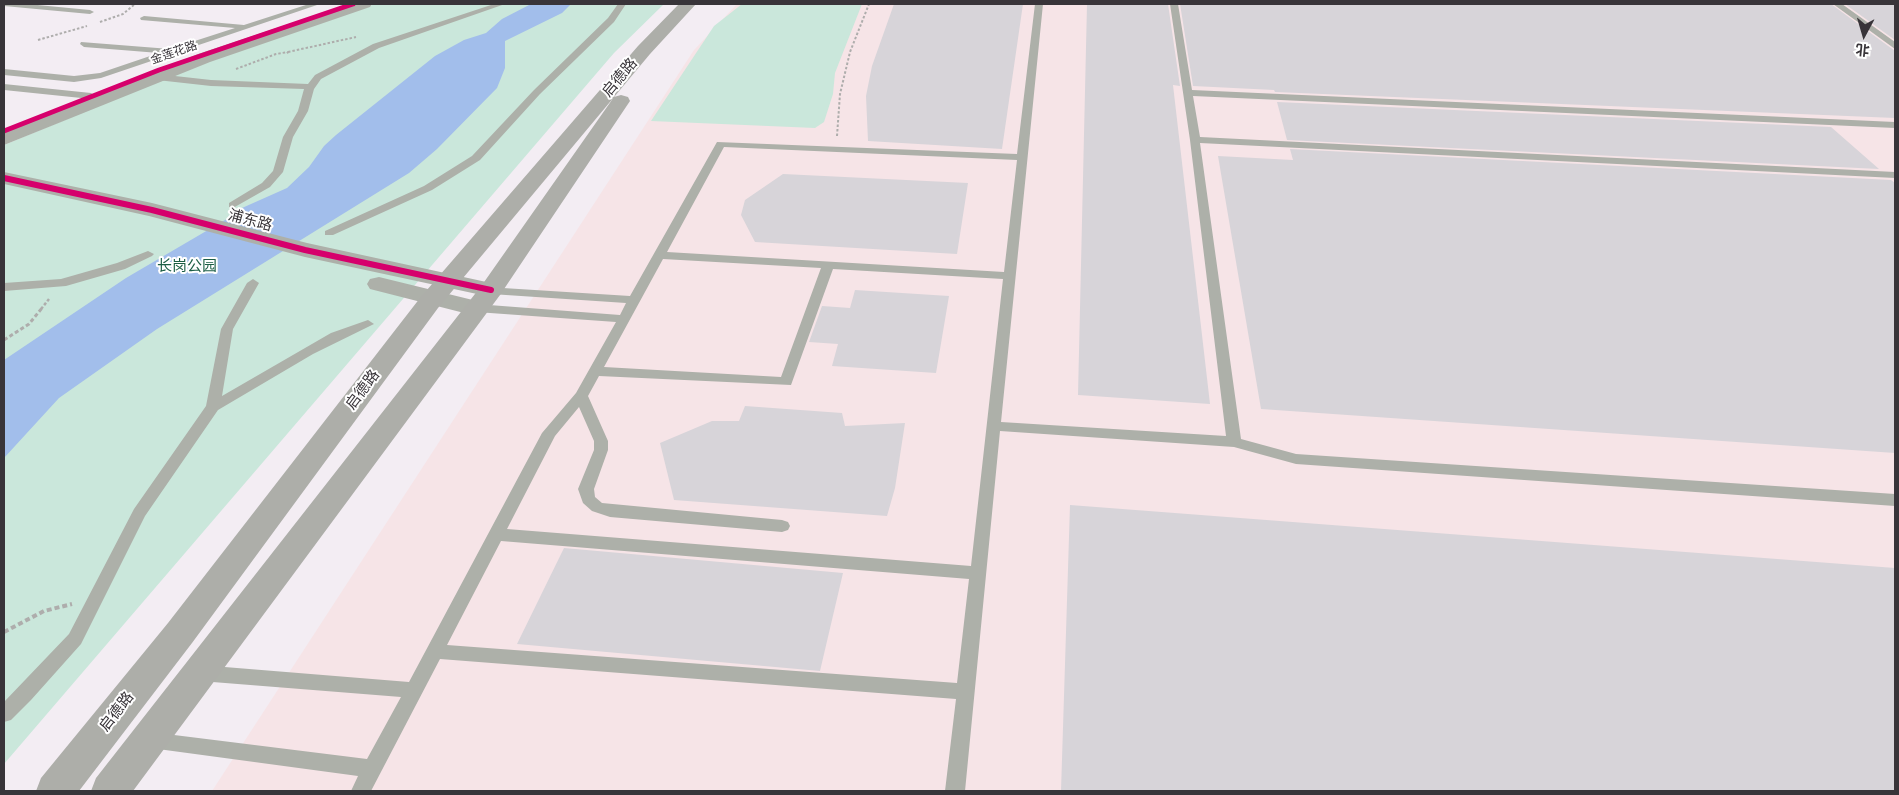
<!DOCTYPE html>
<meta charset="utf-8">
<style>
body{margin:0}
#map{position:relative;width:1899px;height:795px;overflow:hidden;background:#f3edf3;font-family:"Space Grotesk","Noto Sans SC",sans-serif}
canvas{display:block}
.frame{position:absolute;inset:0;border:5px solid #383439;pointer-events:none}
.north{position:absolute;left:1839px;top:10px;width:50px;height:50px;-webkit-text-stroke:4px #fff;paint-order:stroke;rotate:186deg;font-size:14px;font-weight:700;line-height:20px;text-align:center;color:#383439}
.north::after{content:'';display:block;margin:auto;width:18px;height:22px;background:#383439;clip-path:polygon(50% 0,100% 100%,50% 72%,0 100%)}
</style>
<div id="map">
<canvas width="1899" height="795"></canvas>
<div class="frame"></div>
<div class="north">北</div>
</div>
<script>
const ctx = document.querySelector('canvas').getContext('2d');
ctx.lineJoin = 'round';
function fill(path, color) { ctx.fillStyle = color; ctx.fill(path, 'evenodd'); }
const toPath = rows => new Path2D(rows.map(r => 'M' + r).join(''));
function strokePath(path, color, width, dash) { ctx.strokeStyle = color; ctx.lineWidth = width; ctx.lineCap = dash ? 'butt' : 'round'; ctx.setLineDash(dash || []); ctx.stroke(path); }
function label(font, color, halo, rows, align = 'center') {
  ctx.font = font + ' "Space Grotesk","Noto Sans SC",sans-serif'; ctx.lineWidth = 4; ctx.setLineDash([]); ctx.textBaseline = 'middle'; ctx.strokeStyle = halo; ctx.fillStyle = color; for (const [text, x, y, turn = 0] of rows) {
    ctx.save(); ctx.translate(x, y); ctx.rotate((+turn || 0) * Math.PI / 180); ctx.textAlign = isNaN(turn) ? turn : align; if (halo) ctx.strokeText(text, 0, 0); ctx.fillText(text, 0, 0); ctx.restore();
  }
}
const industrial = toPath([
 [737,4,1895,4,1895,791,212,791,694,50]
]);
const green = toPath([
 [375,4,664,4,614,53,4,764,4,145,205,62],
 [742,4,862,4,835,73,833,94,824,122,815,128,651,121,714,26]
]);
const water = toPath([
 [531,4,571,4,562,13,505,41,505,68,497,88,437,149,409,173,157,329,59,398,4,458,4,360,126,278,237,213,242,208,287,188,309,167,324,146,336,135,435,56,464,40,486,33,502,19]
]);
const building = toPath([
 [894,4,1023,4,1002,149,868,141,866,96,872,66],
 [1087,4,1168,4,1180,86,1173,85,1210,404,1078,395],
 [1180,4,1831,4,1895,51,1895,118,1275,92,1274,90,1193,86],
 [1845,4,1895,4,1895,40],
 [1277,102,1831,127,1879,169,1287,140],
 [1290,149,1891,180,1895,183,1895,453,1261,409,1218,156,1293,160],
 [783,174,968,183,957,254,755,242,741,215,745,200],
 [855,290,949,296,936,373,832,366,838,344,809,342,822,306,850,308],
 [745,406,842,413,845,426,905,423,895,488,887,516,674,500,660,443,712,421,739,421],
 [1070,505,1895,568,1895,791,1061,791],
 [564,548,843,573,820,671,517,644]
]);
const pathFar3 = toPath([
 [100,22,123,14,135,4],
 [38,40,87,26],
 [288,52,356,37],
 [236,69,276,54,288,52,286,55],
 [837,136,840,94,850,52,869,4]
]);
const pathFar2 = toPath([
 [41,309,49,299]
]);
const pathFar1 = toPath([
 [4,340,29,324,42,308]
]);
const path = toPath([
 [4,632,44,611,72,604]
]);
const service = toPath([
 [4,4,27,4,90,10,94,12,90,14,4,6,4,4],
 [309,4,320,4,101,78,74,82,4,75,4,69,74,76,100,73,159,53,84,47,80,44,81,42,170,49,235,28,141,20,140,18,144,16,244,25,309,4],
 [494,4,505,4,379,48,321,79,314,89,308,111,293,137,283,172,270,187,233,208,229,207,229,203,262,183,273,171,283,137,298,111,304,89,211,86,157,80,152,77,157,74,211,80,308,84,315,75,373,44,494,4],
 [618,4,626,4,614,22,540,94,480,160,432,190,333,235,325,235,325,231,424,186,472,156,534,90,608,18,618,4],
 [1035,4,1043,4,1001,422,1226,436,1190,140,1170,4,1178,4,1192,90,1895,122,1895,128,1193,96,1200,137,1895,172,1895,178,1200,143,1241,439,1296,454,1895,494,1895,506,1296,464,1234,447,1000,431,965,791,945,791,956,699,440,659,371,791,351,791,358,776,143,747,141,741,143,735,150,732,367,759,401,697,200,681,194,678,191,673,194,668,200,665,409,682,542,433,576,393,616,322,476,312,470,308,476,304,620,315,626,303,491,294,487,293,485,290,487,287,630,296,717,142,1017,154,1035,4],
 [724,147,1017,160,1004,272,667,252,724,147],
 [663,259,821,268,781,377,604,367,663,259],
 [833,269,1003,279,971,566,507,529,555,436,579,407,594,441,594,450,578,489,583,503,592,511,610,517,782,532,788,530,790,526,788,522,782,520,602,503,595,497,594,489,608,450,608,441,588,396,599,376,791,385,833,269],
 [501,541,969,579,957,683,447,645,501,541],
 [1833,4,1842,4,1895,42,1895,49,1833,4],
 [4,84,91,93,96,96,91,99,4,90,4,84],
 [148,251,154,254,152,256,125,269,66,286,4,291,4,283,61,279,117,263,148,251],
 [253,279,259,283,233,329,222,396,331,333,368,320,374,324,313,354,218,410,145,516,81,644,31,700,11,720,4,722,4,702,69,634,134,509,206,406,221,329,247,283,253,279]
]);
const tertiary = toPath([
 [349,4,372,4,370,7,210,62,4,145,4,132,198,54,349,4],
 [4,172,152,203,307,243,491,283,500,285,503,290,500,295,491,297,305,257,149,216,4,184,4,172],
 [379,277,485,303,488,308,485,313,476,316,370,289,367,284,370,279,379,277]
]);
const secondary = toPath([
 [679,4,696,4,650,54,438,308,192,643,79,791,36,791,41,778,168,623,420,298,638,46,679,4],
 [621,95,628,97,630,101,500,295,133,791,91,791,96,778,482,285,614,97,621,95]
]);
const cyclewayFar1 = toPath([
 [4,131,159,70,353,4]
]);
const cycleway = toPath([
 [4,178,152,210,305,250,491,290]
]);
const farStreetnames = [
 ["金莲花路",174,53,-19]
];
const streetNames = [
 ["启德路",620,78,-50],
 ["浦东路",250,221,15],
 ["启德路",363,390,-53],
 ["启德路",117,712,-52]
];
const parkNames = [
 ["长岗公园",187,267]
];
fill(industrial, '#f6e4e7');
fill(green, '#cae7db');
fill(water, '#a2beeb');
fill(building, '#d7d4d9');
strokePath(pathFar3, '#aeadac', 2, [2.5, 2]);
strokePath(pathFar2, '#aeadac', 2.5, [3, 2]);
strokePath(pathFar1, '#aeadac', 3, [4, 2.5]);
strokePath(path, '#aeadac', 4, [5, 3]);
fill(service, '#adb0a9');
fill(tertiary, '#adb0a9');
fill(secondary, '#adaea9');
strokePath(cyclewayFar1, '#d6006c', 5);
strokePath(cycleway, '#d6006c', 6);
label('12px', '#383439', '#fff', farStreetnames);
label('15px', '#383439', '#fff', streetNames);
label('15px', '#1b5d44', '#fff', parkNames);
</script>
